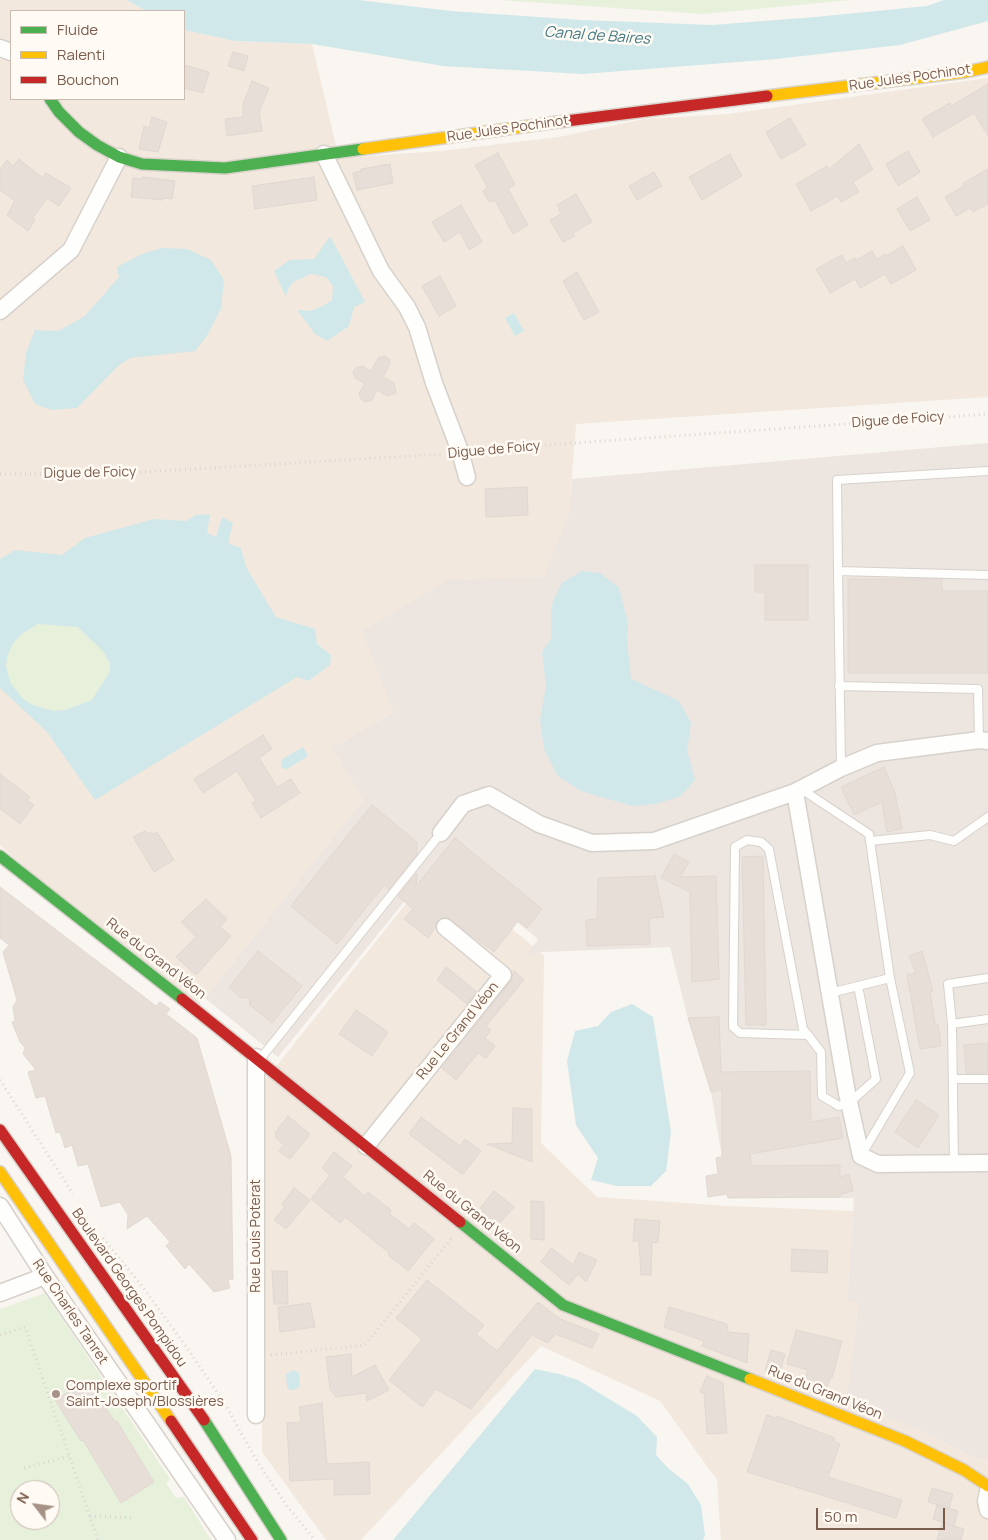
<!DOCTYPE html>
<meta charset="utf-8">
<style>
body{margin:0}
#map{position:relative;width:988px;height:1540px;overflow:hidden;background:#f9f5f0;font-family:Manrope,sans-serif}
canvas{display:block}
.legend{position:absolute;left:10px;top:10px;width:175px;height:90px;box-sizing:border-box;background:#fffaf3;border:1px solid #cabbb1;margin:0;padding:6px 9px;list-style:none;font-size:15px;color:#7a5c4d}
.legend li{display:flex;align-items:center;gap:10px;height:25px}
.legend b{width:25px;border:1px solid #cabbb1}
.north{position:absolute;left:10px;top:1480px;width:50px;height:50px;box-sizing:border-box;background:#fffaf3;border:1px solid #cabbb1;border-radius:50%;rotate:300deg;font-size:14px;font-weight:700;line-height:20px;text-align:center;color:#7a5c4d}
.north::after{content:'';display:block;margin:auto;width:18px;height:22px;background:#a69286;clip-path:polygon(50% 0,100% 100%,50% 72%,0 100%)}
.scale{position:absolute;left:816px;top:1508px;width:129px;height:22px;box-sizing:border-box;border:2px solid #7a5c4d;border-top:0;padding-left:6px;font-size:15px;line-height:18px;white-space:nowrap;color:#7a5c4d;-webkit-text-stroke:4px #fffaf3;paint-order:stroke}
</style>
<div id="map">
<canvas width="988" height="1540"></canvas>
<ul class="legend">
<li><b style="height:6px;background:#4caf50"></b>Fluide</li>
<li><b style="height:6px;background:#ffc107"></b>Ralenti</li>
<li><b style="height:6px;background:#c62828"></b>Bouchon</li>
</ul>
<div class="north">N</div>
<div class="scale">50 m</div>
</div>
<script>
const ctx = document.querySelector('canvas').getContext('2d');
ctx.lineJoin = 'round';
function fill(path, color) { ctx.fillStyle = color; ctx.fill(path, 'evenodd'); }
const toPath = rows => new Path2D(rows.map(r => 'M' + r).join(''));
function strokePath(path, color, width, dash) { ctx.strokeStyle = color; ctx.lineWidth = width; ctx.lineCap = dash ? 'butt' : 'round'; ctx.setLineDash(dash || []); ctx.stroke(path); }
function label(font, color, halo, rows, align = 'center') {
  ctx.font = font + ' Manrope,sans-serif'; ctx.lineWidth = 5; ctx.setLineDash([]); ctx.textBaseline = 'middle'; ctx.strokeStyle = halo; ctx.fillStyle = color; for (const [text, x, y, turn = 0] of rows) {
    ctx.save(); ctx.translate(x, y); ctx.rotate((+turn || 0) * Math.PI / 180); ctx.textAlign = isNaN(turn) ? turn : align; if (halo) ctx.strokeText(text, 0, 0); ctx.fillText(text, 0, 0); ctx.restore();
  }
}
const residential = toPath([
 [0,0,127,0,146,11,11,11,11,99,184,99,184,30,235,41,312,44,339,158,441,151,559,137,644,119,728,114,988,78,988,397,576,424,569,512,545,577,450,579,394,712,332,748,365,800,205,998,190,1012,0,845],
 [437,865,544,956,541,1143,597,1197,729,1206,853,1211,847,1300,858,1301,854,1344,915,1428,972,1457,988,1459,988,1540,721,1540,717,1480,660,1401,541,1346,361,1540,326,1540,262,1452,262,1084]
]);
const industrial = toPath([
 [988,443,988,1459,985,1459,972,1457,915,1428,846,1402,854,1344,858,1302,847,1301,854,1198,728,1198,722,1157,711,1092,687,1015,670,947,543,952,535,953,525,958,538,939,439,859,278,1057,205,998,364,800,332,748,394,712,362,631,450,579,544,577,569,512,572,479]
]);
const green = toPath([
 [499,0,851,0,703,14],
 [38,624,78,627,103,651,110,663,110,672,92,700,66,710,53,711,35,706,23,699,11,684,6,668,7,657,13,643,23,633],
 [45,1293,170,1479,166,1483,176,1498,184,1497,211,1540,0,1540,0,1309],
 [20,1490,50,1490,50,1520,20,1520]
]);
const water = toPath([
 [127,0,358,0,451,11,582,20,713,25,815,17,927,6,944,0,988,0,988,21,900,45,776,59,583,74,443,66,312,44,235,41,184,30,184,11,146,11],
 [330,236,365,302,354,307,349,326,327,341,315,334,297,310,310,311,323,306,332,300,333,286,326,277,311,274,293,282,287,291,286,297,274,271,290,260,314,259],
 [162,248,187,249,211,260,224,280,221,309,206,337,195,351,130,358,118,366,77,408,52,410,35,404,23,380,26,353,35,330,58,331,85,316,119,277,117,267,142,254],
 [514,313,524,331,515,336,505,318],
 [210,514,207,533,216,537,222,517,233,523,228,543,241,548,246,567,276,617,315,629,317,644,331,655,330,665,308,681,297,677,95,800,47,732,0,688,0,559,15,550,62,555,85,538,154,519,186,521,196,515],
 [38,624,78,627,103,651,110,663,110,672,92,700,66,710,53,711,35,706,23,699,11,684,6,667,7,657,13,643,23,633],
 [582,571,600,573,619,588,628,623,627,640,631,679,679,701,691,723,687,751,695,780,681,796,656,804,632,806,581,791,558,776,544,749,540,720,546,686,542,652,551,639,551,611,553,601,562,583],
 [303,747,308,756,287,769,282,768,281,760],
 [632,1004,653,1017,671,1132,666,1171,651,1186,617,1186,591,1180,598,1158,576,1125,567,1061,575,1031,598,1026,611,1012],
 [535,1369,559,1374,578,1380,637,1416,657,1437,656,1455,668,1468,688,1484,701,1505,705,1535,703,1540,393,1540],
 [293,1370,299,1373,300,1386,294,1390,290,1390,287,1387,286,1374]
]);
const building = toPath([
 [233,52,248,56,244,71,228,66,233,52],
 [184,65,209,72,203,93,184,88,184,65],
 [252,81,269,88,259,112,262,131,227,136,225,119,243,117,243,104,252,81],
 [988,84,988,136,974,113,933,137,922,119,950,103,951,106,988,84],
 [152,117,167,122,158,152,139,149,144,126,149,128,152,117],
 [790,118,806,145,781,159,766,132,790,118],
 [859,144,873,169,853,182,859,192,841,202,838,196,811,211,796,184,827,166,829,169,859,144],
 [908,151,920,172,898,186,886,164,908,151],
 [498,153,515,185,508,189,528,225,513,234,495,200,489,202,483,191,488,188,475,165,498,153],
 [730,154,742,176,702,200,689,177,730,154],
 [19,159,43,178,46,173,71,188,59,206,47,198,33,218,35,220,28,231,7,215,15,201,0,190,0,169,7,160,13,166,19,159],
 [390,164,393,183,357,190,353,173,361,171,361,169,390,164],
 [988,169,988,204,973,212,970,208,956,216,945,197,964,186,963,183,988,169],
 [654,172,662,186,637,200,629,186,654,172],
 [143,177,175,181,172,199,163,198,163,200,131,197,133,178,143,179,143,177],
 [314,177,317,200,255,209,252,186,314,177],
 [576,194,592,222,573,233,575,236,563,242,550,220,561,214,557,205,576,194],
 [917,197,930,220,910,231,897,209,917,197],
 [461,205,482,242,469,250,460,232,444,242,432,222,461,205],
 [903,246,916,270,891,284,885,274,860,288,855,279,830,293,816,269,842,255,846,263,855,258,856,260,872,251,877,259,885,254,886,256,903,246],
 [577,272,599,312,584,320,563,281,577,272],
 [440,276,456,306,439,316,422,286,440,276],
 [384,356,389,359,390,364,383,377,394,383,396,393,387,396,377,390,372,400,366,402,361,399,359,393,365,384,355,378,353,372,356,368,362,366,371,371,378,358,384,356],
 [527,487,528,515,486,517,485,489,527,487],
 [755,565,808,565,808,620,765,620,765,592,755,592,755,565],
 [848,579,942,579,942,591,988,591,988,673,848,673,848,579],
 [263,735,272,749,259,758,277,787,291,779,300,793,261,818,252,803,256,801,237,771,203,793,194,779,263,735],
 [884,767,895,793,902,829,887,832,882,802,854,815,841,787,884,767],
 [0,774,30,797,27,800,34,805,20,824,0,809,0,774],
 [372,805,417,842,417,854,389,889,384,885,337,944,291,906,372,805],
 [145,831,147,834,151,832,153,834,157,832,174,860,154,872,133,837,145,831],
 [455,838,542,909,527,928,518,921,494,952,447,917,442,918,438,920,435,928,428,938,404,919,413,909,398,896,417,873,416,886,455,838],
 [674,854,689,862,680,877,716,876,719,979,692,982,690,892,661,878,674,854],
 [763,856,766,1025,746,1025,742,857,763,856],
 [655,876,664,917,649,918,650,944,587,946,586,920,597,919,598,878,655,876],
 [0,887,156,1006,160,1002,170,1009,166,1014,197,1038,231,1156,233,1279,228,1280,230,1288,214,1292,189,1264,185,1269,166,1246,170,1242,147,1216,127,1229,128,1215,120,1202,101,1207,88,1164,78,1166,72,1145,65,1148,60,1132,56,1133,45,1096,36,1098,28,1072,36,1070,23,1054,25,1048,20,1042,12,1022,15,1021,13,1007,17,1000,3,952,9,945,0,938,0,887],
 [206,899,227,919,220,927,231,936,196,975,176,957,196,937,181,922,206,899],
 [258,951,302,986,272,1023,250,1005,249,997,241,998,229,987,258,951],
 [922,951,933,991,930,992,935,1024,938,1024,941,1046,920,1049,907,975,916,973,909,956,922,951],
 [446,967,477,992,467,1004,437,980,446,967],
 [514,971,524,980,486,1026,491,1030,485,1038,495,1046,486,1058,478,1053,456,1080,442,1068,511,981,514,971],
 [356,1010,388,1032,372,1056,339,1034,356,1010],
 [719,1017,721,1072,810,1071,811,1122,839,1117,843,1138,750,1154,751,1166,840,1165,840,1177,849,1174,853,1191,840,1194,840,1197,728,1198,727,1194,708,1197,706,1176,718,1174,716,1158,722,1157,722,1089,711,1092,688,1018,719,1017],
 [988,1043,988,1073,966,1073,964,1045,988,1043],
 [916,1100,939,1115,918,1148,895,1132,916,1100],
 [513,1108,532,1109,532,1162,487,1144,512,1143,513,1108],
 [288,1116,310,1134,290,1159,279,1151,284,1145,276,1138,275,1133,288,1116],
 [421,1117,460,1146,465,1139,481,1151,464,1173,462,1174,409,1134,421,1117],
 [334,1152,352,1166,343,1177,365,1196,368,1192,378,1200,391,1210,389,1213,409,1229,414,1223,434,1239,408,1271,388,1255,389,1253,345,1217,340,1223,311,1199,330,1175,322,1168,334,1152],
 [294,1188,310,1200,286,1229,274,1220,285,1206,282,1204,294,1188],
 [494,1191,514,1207,497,1226,481,1213,483,1210,480,1208,494,1191],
 [531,1201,544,1202,544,1240,531,1239,531,1201],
 [635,1219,660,1221,658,1243,652,1242,651,1275,641,1275,639,1241,633,1241,635,1219],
 [551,1248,573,1265,579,1252,597,1260,586,1282,578,1274,569,1285,541,1262,551,1248],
 [792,1249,828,1251,827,1273,791,1271,792,1249],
 [272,1271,287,1271,288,1304,274,1304,272,1271],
 [427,1280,484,1325,476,1334,497,1351,538,1302,560,1319,599,1334,592,1348,555,1334,548,1343,532,1335,471,1409,436,1389,422,1407,389,1380,422,1339,396,1318,427,1280],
 [310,1303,315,1327,280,1332,278,1307,310,1303],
 [669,1307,727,1324,728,1332,749,1334,747,1363,702,1346,704,1341,664,1327,669,1307],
 [796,1330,842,1341,832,1378,830,1378,827,1388,804,1381,808,1370,787,1364,796,1330],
 [771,1350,785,1354,779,1376,765,1370,771,1350],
 [351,1354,352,1377,375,1365,389,1390,367,1401,366,1393,336,1397,330,1389,326,1357,351,1354],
 [707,1376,723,1383,727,1433,707,1434,704,1393,700,1392,707,1376],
 [88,1380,115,1422,117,1421,154,1482,121,1503,83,1440,81,1441,55,1400,88,1380],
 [322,1403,327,1464,369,1462,370,1494,334,1495,334,1479,290,1481,287,1423,301,1422,299,1407,322,1403],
 [767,1415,776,1418,777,1416,835,1438,834,1441,840,1444,828,1477,902,1500,896,1518,747,1472,767,1415],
 [932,1488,953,1494,949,1508,928,1502,932,1488],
 [937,1505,958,1511,954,1526,933,1519,937,1505],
 [942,1522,964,1529,961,1540,937,1540,942,1522]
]);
const path = toPath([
 [475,450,988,414],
 [0,474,127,473,444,454],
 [0,1080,73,1194],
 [103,1238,142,1286,185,1345,225,1404,258,1463,287,1506,315,1540],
 [0,1335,25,1327,98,1540],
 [271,1355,365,1345,451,1239],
 [24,1468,70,1456],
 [90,1516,134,1518]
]);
const lane = toPath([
 [988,471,837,480,838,571,988,575],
 [838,571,841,768],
 [839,686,978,689,979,740],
 [801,789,869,834,890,978,910,1073,862,1154],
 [870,841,930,835,954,841,988,817],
 [830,993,890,978],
 [952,1024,988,1019],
 [808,1035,740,1033,733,1027,735,847,747,840,761,842,769,849,803,1029,808,1035,821,1052,822,1096,839,1106,849,1103,876,1079,858,986],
 [261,1058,441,833],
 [953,1079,988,1079],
 [954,1163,952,1024,948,984,988,978]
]);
const street = toPath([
 [0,48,11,52],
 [324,154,381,271,407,307,417,327,434,383,460,451,467,477],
 [0,311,71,250,119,157],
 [795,792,847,1093,861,1156,878,1164,988,1163],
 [441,833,463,804,489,795,539,824,592,843,654,841,795,792,841,768,877,753,979,740,988,741],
 [366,1146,503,975,445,927],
 [0,1206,45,1276,227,1540],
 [0,1293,45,1276],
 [256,1415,256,1057],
 [988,1491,986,1501,988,1510]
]);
const fast = toPath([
 [50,99,59,112,79,132,97,145,119,157,142,164,225,168,363,149],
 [0,856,182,999],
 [460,1222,563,1305,750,1379],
 [204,1420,281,1540]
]);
const slow = toPath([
 [767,96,965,72,988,67],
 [363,149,558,122],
 [0,1172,171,1421],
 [750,1379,905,1441,964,1470,988,1486]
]);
const jam = toPath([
 [558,122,767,96],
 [182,999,460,1222],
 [0,1130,204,1420],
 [171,1421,252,1540]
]);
const markers = [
 [56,1394,5,"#a69286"]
];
const streetNames = [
 ["Rue Jules Pochinot",910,78,-8],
 ["Rue Jules Pochinot",508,129,-8],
 ["Digue de Foicy",898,420,-4],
 ["Digue de Foicy",494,450,-5],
 ["Digue de Foicy",90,473,-1],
 ["Rue du Grand Véon",156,959,38],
 ["Rue Le Grand Véon",458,1031,-51],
 ["Rue du Grand Véon",472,1212,39],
 ["Rue Louis Poterat",256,1236,-90],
 ["Boulevard Georges Pompidou",129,1288,55],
 ["Rue Charles Tanret",70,1312,56],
 ["Rue du Grand Véon",825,1393,22]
];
const poiNames = [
 ["Complexe sportif",66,1386],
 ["Saint-Joseph/Blossières",66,1402]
];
const waterNames = [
 ["Canal de Baires",597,36,4]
];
fill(residential, '#f2e8de');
fill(industrial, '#ede5e0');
fill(green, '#e7f0db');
fill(water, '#d0e8ea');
fill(building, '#e6ded7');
strokePath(building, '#e2d8d2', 1);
strokePath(lane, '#d7d1cb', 10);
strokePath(street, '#d7d1cb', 19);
strokePath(fast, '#d9d2cb', 14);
strokePath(slow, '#d9d2cb', 14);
strokePath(jam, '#d9d2cb', 14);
strokePath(path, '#dcd5d0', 3, [1, 4]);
strokePath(lane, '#fefefd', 8);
strokePath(street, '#fefefd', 16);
strokePath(fast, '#4caf50', 11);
strokePath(slow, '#ffc107', 11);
strokePath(jam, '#c62828', 11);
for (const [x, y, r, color] of markers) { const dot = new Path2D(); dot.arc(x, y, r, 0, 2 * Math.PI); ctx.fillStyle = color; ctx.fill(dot); strokePath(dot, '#fffaf3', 2); }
label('14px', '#7a5c4d', '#fffaf3', streetNames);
label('14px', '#7a5c4d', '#fffaf3', poiNames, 'left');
label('italic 15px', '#437c86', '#fffaf3', waterNames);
</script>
